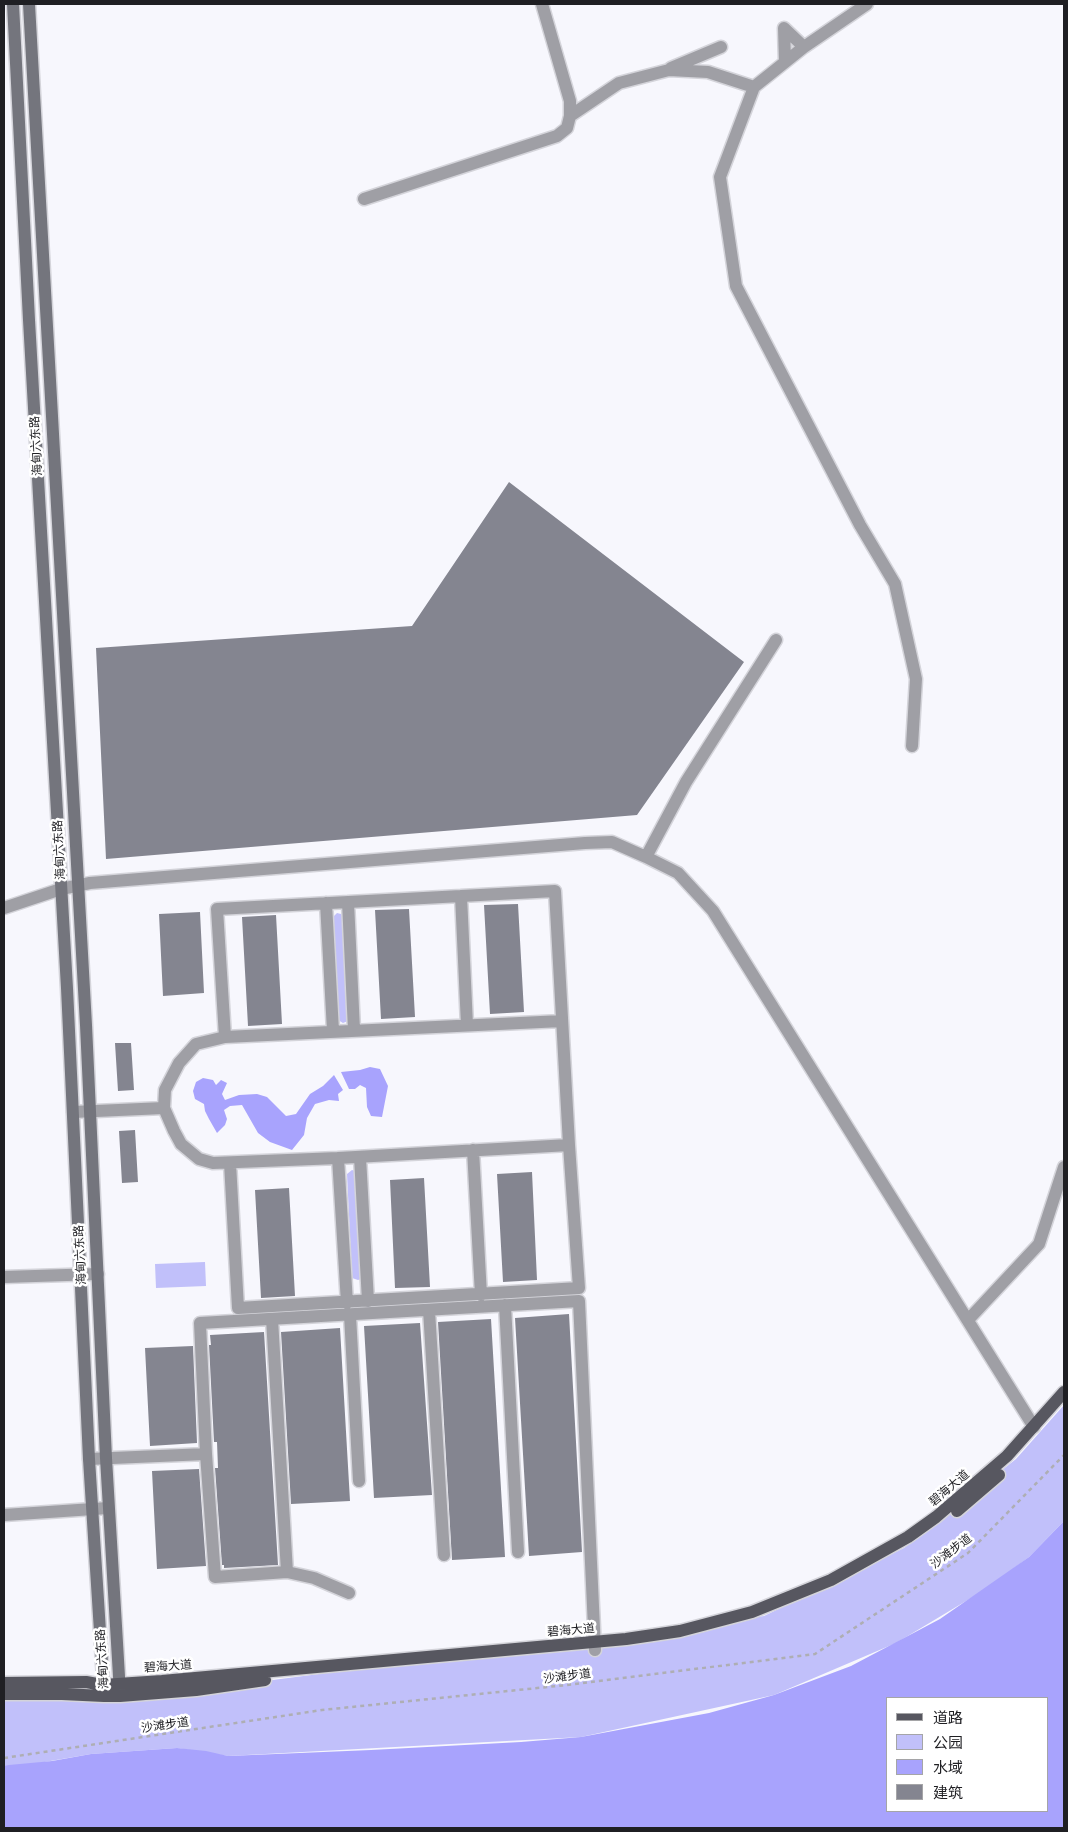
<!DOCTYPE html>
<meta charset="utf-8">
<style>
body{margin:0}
#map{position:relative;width:1068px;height:1832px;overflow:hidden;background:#f7f7fd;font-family:Commissioner,"Noto Sans SC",sans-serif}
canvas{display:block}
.frame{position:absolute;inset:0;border:5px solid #1f1f23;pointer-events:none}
.legend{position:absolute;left:886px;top:1697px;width:162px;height:115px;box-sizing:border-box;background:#fff;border:1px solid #a5a5a7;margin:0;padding:6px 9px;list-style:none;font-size:15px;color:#1f1f23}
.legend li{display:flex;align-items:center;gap:10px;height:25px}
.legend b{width:25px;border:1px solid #a5a5a7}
</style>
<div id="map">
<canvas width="1068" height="1832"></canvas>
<div class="frame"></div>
<ul class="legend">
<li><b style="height:6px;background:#575760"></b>道路</li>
<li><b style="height:14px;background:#c1c0fa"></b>公园</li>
<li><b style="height:14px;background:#a8a3fd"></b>水域</li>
<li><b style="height:14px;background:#848590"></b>建筑</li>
</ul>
</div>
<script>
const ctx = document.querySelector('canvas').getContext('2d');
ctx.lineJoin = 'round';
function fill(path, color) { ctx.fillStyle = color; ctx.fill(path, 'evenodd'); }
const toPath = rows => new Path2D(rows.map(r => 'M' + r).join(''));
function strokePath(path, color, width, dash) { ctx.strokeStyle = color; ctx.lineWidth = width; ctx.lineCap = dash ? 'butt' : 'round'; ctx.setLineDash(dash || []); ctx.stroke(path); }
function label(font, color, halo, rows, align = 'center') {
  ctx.font = font + ' Commissioner,"Noto Sans SC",sans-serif'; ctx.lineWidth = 5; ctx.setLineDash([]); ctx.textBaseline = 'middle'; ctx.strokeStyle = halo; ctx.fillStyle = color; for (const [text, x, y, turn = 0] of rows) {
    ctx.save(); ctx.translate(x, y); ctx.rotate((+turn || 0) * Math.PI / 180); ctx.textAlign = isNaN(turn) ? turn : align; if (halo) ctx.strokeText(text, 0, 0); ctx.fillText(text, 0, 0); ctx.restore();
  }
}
const green = toPath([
 [337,913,341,914,343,916,348,1021,343,1023,338,1020,333,917],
 [352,1170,355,1171,361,1279,358,1280,352,1278,347,1174],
 [205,1262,206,1286,156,1288,155,1264],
 [1064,1405,1064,1521,1029,1557,986,1589,896,1643,774,1695,581,1737,228,1756,177,1748,91,1754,4,1769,4,1698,196,1690,764,1616,904,1548,1016,1459]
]);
const water = toPath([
 [370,1067,380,1069,388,1086,382,1117,371,1116,367,1107,366,1088,360,1085,355,1089,349,1089,341,1072,360,1070],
 [334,1075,343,1090,338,1094,339,1101,329,1100,315,1104,307,1118,304,1135,292,1150,270,1142,258,1133,242,1105,230,1106,224,1110,227,1119,225,1125,217,1133,209,1119,205,1111,204,1104,195,1099,193,1091,196,1082,203,1078,213,1080,216,1085,221,1080,227,1083,222,1094,225,1100,239,1095,257,1094,267,1097,286,1116,296,1114,310,1094,323,1086],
 [1064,1521,1064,1828,4,1828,4,1766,9,1765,52,1761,91,1754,177,1748,206,1751,228,1756,371,1750,521,1742,581,1737,709,1713,774,1695,851,1666,940,1619,1029,1557],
 [887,1698,1047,1698,1047,1811,887,1811]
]);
const building = toPath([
 [509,482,744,662,637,815,106,859,96,648,412,626],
 [518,904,524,1012,490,1014,484,905],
 [409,909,415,1017,381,1019,375,910],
 [200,912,204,993,163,996,159,914],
 [276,915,282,1024,248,1026,242,917],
 [115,1043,131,1043,134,1090,118,1091],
 [135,1130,138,1182,122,1183,119,1131],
 [532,1172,537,1280,503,1282,497,1174],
 [424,1178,430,1287,395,1288,390,1180],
 [289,1188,295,1296,261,1298,255,1190],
 [569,1314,582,1552,529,1556,515,1318],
 [491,1319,505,1557,452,1560,438,1322],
 [420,1323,432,1495,374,1498,364,1326],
 [340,1328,350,1501,291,1504,281,1332],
 [264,1332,278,1565,224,1568,224,1565,222,1565,215,1468,218,1468,217,1442,214,1442,209,1345,211,1345,210,1335],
 [193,1346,197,1443,150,1446,145,1348],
 [199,1469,206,1566,157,1569,152,1471]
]);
const path = toPath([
 [4,1758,322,1710,567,1685,815,1654,968,1553,1064,1455]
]);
const minor = toPath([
 [867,4,804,47,754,87,720,177,736,286,860,525,895,584,916,679,912,746],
 [785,62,784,28,804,47],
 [671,68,721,47],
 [570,116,619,83,669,70,708,72,754,87],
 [364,199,557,136,567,128,570,116,570,101,542,4],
 [646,857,686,782,776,640],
 [461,896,467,1025],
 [348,902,354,1030],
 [326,903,333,1031],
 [4,908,61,889,90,883,585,843,612,842,646,857,678,873,713,911,1034,1427],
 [562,1021,225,1037,196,1044,179,1063,165,1090,164,1108,174,1131,181,1144,199,1159,213,1163,338,1158,569,1145],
 [225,1037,217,909,555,891,569,1145,579,1288,238,1308,230,1163],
 [73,1112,164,1108],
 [473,1150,481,1295],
 [360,1157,368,1301],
 [338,1158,347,1303],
 [4,1277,98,1274],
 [505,1305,518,1552],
 [429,1310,444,1555],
 [350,1315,359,1481],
 [272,1319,287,1572],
 [968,1320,1039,1244,1064,1167],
 [206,1454,200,1323,579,1301,595,1650],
 [89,1459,206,1454,215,1577,287,1572,314,1578,349,1593],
 [4,1515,108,1508]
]);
const secondary = toPath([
 [13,4,29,320,67,988,89,1459,104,1694],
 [29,4,86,1025,106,1458,120,1693]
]);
const primary = toPath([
 [957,1511,999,1475],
 [4,1683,86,1682,103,1685,162,1681,626,1639,680,1631,752,1612,831,1580,908,1537,936,1517,1007,1456,1064,1392],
 [4,1694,62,1694,104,1696,120,1696,196,1690,265,1680]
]);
const streetNames = [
 ["海甸六东路",36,446,-93],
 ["海甸六东路",59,850,-93],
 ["海甸六东路",80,1255,-93],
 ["碧海大道",949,1488,-40],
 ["沙滩步道",951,1551,-37],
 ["碧海大道",571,1630,-5],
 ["海甸六东路",102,1659,-94],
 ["碧海大道",168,1666,-4],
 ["沙滩步道",567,1676,-7],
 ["沙滩步道",165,1725,-8]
];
fill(green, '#c1c0fa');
fill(water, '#a8a3fd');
fill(building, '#848590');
strokePath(minor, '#d4d4da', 15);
strokePath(secondary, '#d4d4da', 15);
strokePath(primary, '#d4d4da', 15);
strokePath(path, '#aeaeb3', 2.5, [4, 4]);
strokePath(minor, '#9f9fa5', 12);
strokePath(secondary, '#74757d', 12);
strokePath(primary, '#575760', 12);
label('12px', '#1f1f23', '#fff', streetNames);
</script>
